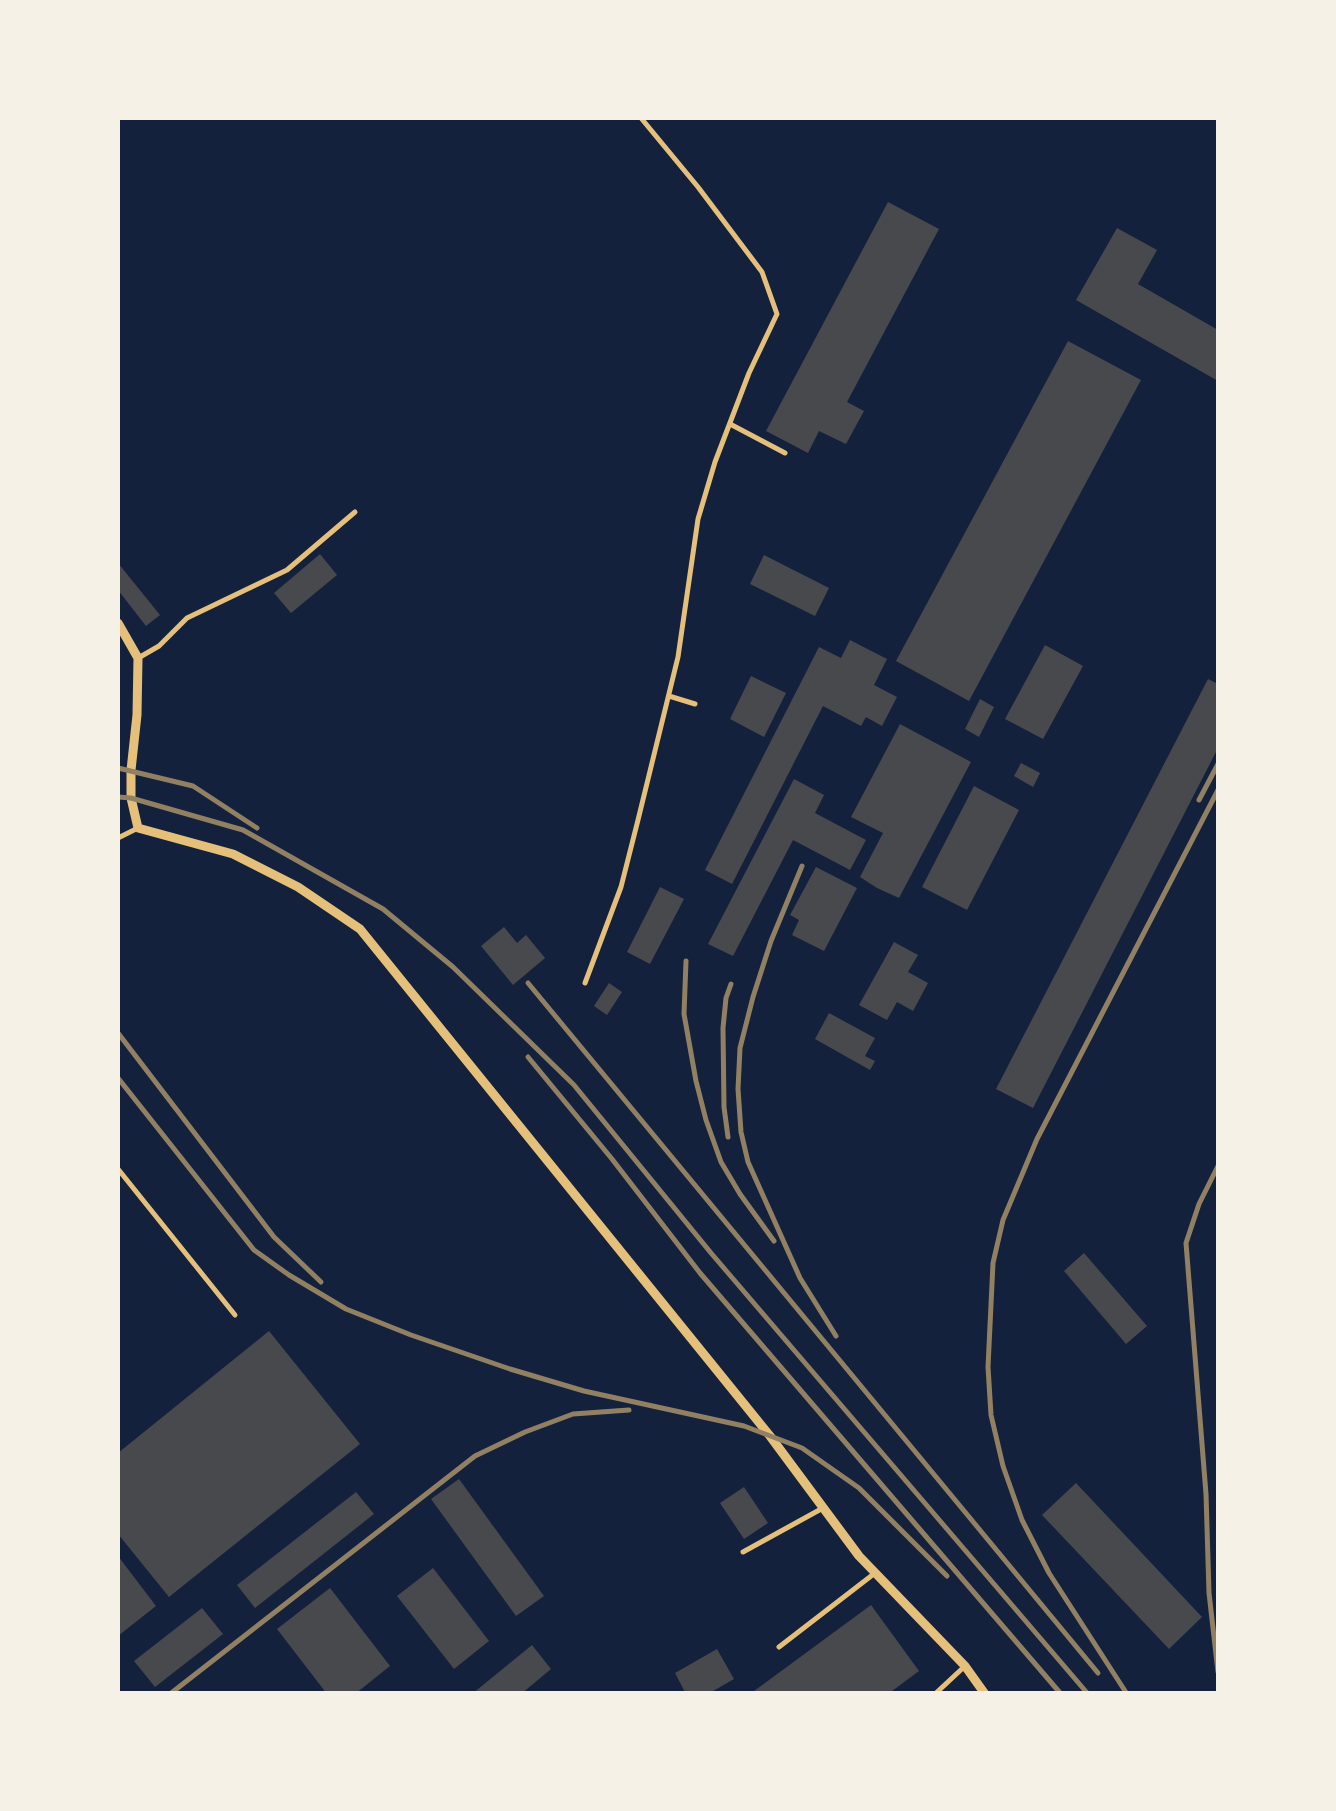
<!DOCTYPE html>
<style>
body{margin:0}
#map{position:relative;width:1336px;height:1811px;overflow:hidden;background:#14213d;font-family:Inter,sans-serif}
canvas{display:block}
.frame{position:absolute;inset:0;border:120px solid #f6f1e7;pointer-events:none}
</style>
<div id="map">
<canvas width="1336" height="1811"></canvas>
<div class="frame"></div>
</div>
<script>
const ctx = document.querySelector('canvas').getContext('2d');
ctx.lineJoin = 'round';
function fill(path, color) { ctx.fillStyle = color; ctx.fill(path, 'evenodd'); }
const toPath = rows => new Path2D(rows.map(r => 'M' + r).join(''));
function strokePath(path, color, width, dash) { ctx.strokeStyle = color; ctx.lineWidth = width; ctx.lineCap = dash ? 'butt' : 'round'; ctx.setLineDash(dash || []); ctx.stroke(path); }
const building = toPath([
 [888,202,939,229,847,402,864,411,846,444,819,431,808,453,766,431],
 [1117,228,1157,250,1138,284,1218,330,1218,381,1076,300],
 [1068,341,1141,380,969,701,896,661],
 [320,554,337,575,291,613,274,593],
 [764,555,829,588,815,616,750,584],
 [118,563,160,615,146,626,118,590],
 [850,640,887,659,874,685,897,697,882,726,866,717,861,726,823,706,732,884,705,870,819,647,841,658],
 [1045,645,1083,666,1043,739,1005,719],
 [751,676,786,693,764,737,730,719],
 [1208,679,1218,684,1218,748,1033,1108,996,1089],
 [980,699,994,707,979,737,965,729],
 [900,724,971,762,899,898,877,888,860,877,883,833,851,817],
 [1021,763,1040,773,1033,787,1014,776],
 [794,779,824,795,815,813,866,840,850,870,793,840,733,956,708,944],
 [974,786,1019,810,967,910,922,887],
 [816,867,857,888,824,951,792,935,799,920,790,915],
 [660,887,684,899,650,964,627,952],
 [504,927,517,943,526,935,545,958,513,985,481,946],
 [894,942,918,955,908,972,928,983,913,1011,897,1002,887,1020,859,1005],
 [609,983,622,992,607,1015,594,1006],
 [829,1013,875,1038,865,1056,875,1061,870,1070,815,1039],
 [1084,1253,1147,1326,1126,1344,1064,1271],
 [269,1331,360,1444,169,1597,118,1534,118,1453],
 [459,1479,544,1596,516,1616,431,1499],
 [1076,1483,1202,1617,1169,1649,1042,1515],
 [744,1487,768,1523,744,1539,720,1503],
 [356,1492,374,1514,255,1608,237,1585],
 [118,1556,156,1606,118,1636],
 [433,1568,489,1641,454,1669,397,1596],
 [330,1588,390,1666,355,1694,327,1694,277,1629],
 [871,1605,919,1671,888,1694,750,1694],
 [202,1608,223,1634,155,1687,134,1661],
 [532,1645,551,1669,521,1694,472,1694],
 [717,1649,734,1679,708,1694,686,1694,675,1673]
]);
const service = toPath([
 [730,424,785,453],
 [140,657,159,646,187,618,287,570,355,512],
 [669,696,695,704],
 [118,838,138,828],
 [585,983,621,887,638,820,678,657,698,519,715,462,749,373,777,314,762,272,698,187,641,118],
 [118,1169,235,1315],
 [743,1552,823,1508],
 [779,1647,875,1573],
 [935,1694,965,1666]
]);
const minor = toPath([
 [118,623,138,658,137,715,131,770,131,798,138,828,233,854,298,887,360,929,770,1436,859,1556,965,1666,985,1694]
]);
const rail = toPath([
 [118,768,193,786,257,828],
 [118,797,131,798,243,830,383,909,453,967,574,1085,711,1253,1088,1694],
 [1199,800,1218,764],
 [802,866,771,941,753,997,740,1048,738,1089,741,1132,748,1162,800,1278,836,1336],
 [686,961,684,1014,696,1081,706,1120,721,1162,740,1194,774,1241],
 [528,983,1098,1673],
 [118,1033,274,1237,321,1282],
 [528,1057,612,1159,700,1273,1061,1694],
 [118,1078,254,1250,289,1275,346,1309,411,1335,510,1369,584,1391,744,1426,802,1448,859,1488,947,1576],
 [728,1137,724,1107,723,1028,726,998,731,984],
 [1218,1166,1199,1204,1186,1243,1206,1494,1209,1593,1218,1672],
 [170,1694,475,1456,525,1432,573,1414,629,1410],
 [1127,1694,1049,1573,1022,1520,1003,1466,991,1415,988,1367,993,1263,1003,1220,1037,1139,1218,790]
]);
fill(building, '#48494c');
strokePath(service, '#e5c07b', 5);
strokePath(minor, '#e5c07b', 9);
strokePath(rail, '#918062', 5);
</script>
